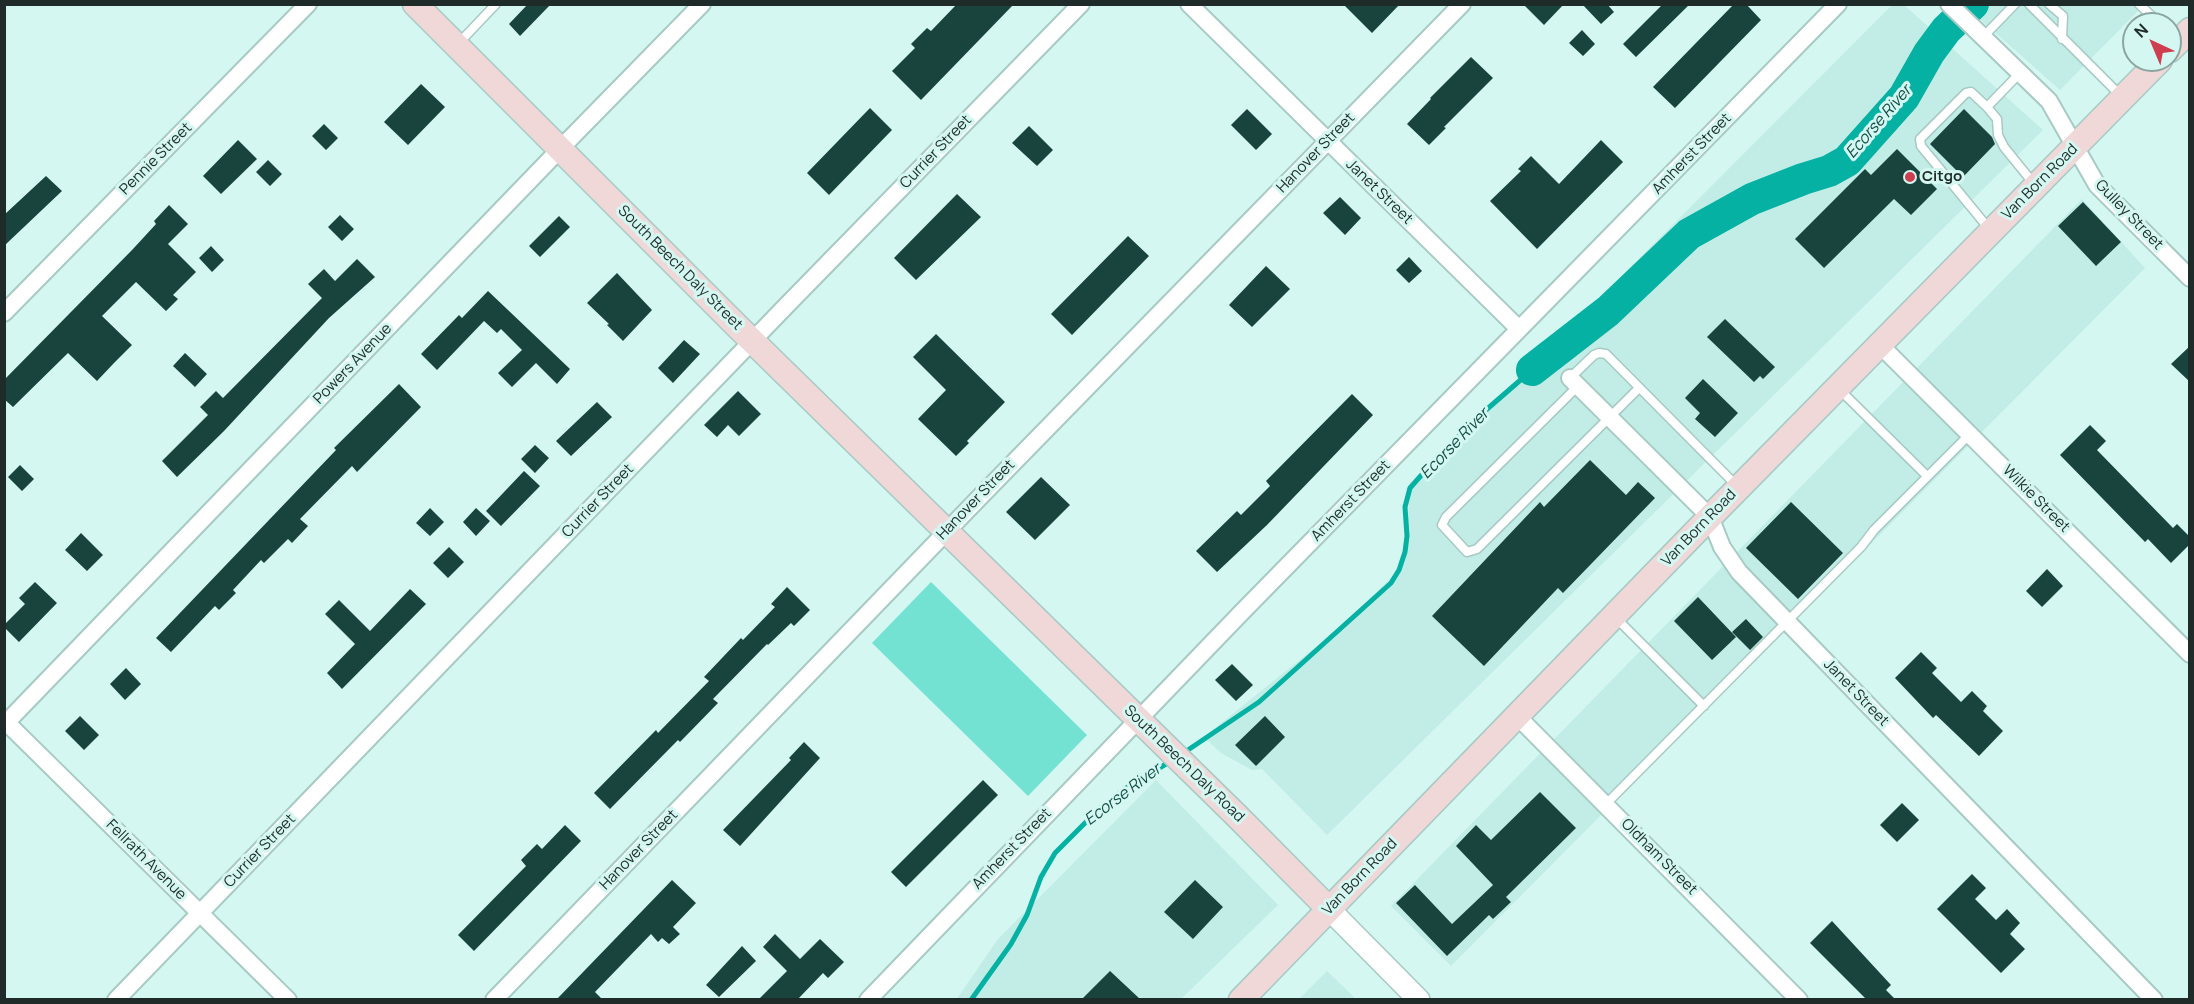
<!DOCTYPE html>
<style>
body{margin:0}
#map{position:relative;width:2194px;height:1004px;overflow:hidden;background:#d4f7f1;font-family:Manrope,sans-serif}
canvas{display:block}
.frame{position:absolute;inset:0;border:6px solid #1e2b29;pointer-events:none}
.north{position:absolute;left:2122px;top:12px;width:60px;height:60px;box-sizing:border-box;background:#d4f7f1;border:2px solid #8ba5a1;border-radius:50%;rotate:316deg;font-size:16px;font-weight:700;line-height:24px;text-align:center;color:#1e2b29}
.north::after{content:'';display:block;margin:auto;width:21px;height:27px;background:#cf3e4f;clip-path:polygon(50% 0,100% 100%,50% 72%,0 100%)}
</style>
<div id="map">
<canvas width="2194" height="1004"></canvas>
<div class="frame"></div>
<div class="north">N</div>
</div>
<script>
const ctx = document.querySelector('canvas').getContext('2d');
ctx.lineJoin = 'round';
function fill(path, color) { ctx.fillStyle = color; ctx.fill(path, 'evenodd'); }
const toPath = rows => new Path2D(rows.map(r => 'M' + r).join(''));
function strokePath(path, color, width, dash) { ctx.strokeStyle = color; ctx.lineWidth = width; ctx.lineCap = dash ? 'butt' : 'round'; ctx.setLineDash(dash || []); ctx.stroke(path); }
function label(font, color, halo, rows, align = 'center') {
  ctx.font = font + ' Manrope,sans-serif'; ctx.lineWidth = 6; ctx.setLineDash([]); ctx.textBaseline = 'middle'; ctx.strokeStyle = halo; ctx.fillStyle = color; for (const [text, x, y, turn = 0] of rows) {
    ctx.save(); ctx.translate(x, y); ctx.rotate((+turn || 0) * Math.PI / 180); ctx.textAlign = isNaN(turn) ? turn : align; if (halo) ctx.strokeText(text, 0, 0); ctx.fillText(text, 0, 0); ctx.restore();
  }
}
const built = toPath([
 [1892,5,1904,5,2043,130,1327,835,1262,769,1252,770,1221,753,1204,737,1343,625,1399,570,1407,536,1410,488],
 [1964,5,2144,5,2060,90],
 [2082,199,2145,268,1451,966,1391,906],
 [1156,780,1278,905,1181,999,956,1000,998,939],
 [1327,971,1356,999,1299,999]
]);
const green = toPath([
 [931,582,1087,735,1028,796,872,643]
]);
const stream = toPath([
 [1182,754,1259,702,1391,583,1399,570,1405,552,1407,536,1405,507,1410,488,1440,454,1486,410,1532,370],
 [971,1000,1011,944,1027,915,1041,877,1055,853,1101,807,1129,786,1171,761]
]);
const river = toPath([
 [1532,370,1608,311,1689,234,1752,199,1803,179,1829,171,1847,161,1904,97,1929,53,1946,30,1973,4]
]);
const building = toPath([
 [528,4,551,4,520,36,509,24],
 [957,4,1014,4,921,100,892,71,915,48,911,44,927,28,931,31],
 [1343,4,1400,4,1372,33],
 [1523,4,1564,4,1544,25],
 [1582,4,1607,4,1614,12,1601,24],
 [1663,4,1690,4,1636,57,1623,44],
 [1734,4,1746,4,1761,20,1675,108,1653,87],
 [1582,30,1595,44,1583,56,1569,43],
 [1471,57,1493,78,1444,127,1446,128,1429,145,1407,124,1431,99,1430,98],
 [421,84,445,107,408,145,384,122],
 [870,108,892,130,829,195,807,173],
 [1247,109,1272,134,1256,150,1231,125],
 [1964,109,1992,137,1995,144,1963,177,1930,144],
 [324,124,338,138,326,150,312,136],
 [1029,126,1053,150,1037,166,1012,143],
 [238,140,257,159,221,194,203,176],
 [1601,140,1623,162,1537,249,1490,201,1521,171,1518,169,1531,156,1559,184],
 [1897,149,1937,189,1911,215,1894,199,1824,268,1795,239,1865,169,1871,175],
 [268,160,282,174,270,186,256,172],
 [46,176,62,191,4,246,4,215],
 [957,194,981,217,916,280,894,258],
 [1340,197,1361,218,1345,235,1323,213],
 [2083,202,2121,242,2096,266,2058,226],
 [169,205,188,224,168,244,196,272,173,295,178,299,166,311,136,282,102,316,132,345,114,363,97,381,68,353,13,407,4,399,4,380,133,249,156,224,154,221],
 [340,215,354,229,342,241,328,227],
 [559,216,570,227,540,257,529,246],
 [1128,236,1149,256,1072,335,1051,314],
 [211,246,224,260,212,272,199,258],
 [1409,257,1422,271,1409,283,1396,270],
 [357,259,375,277,329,318,224,431,177,477,162,461,208,415,200,407,216,391,223,398,322,298,308,284,324,269,335,281],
 [1266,266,1290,289,1252,327,1229,305],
 [617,273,652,310,623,341,607,325,609,324,587,303],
 [488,291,570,369,557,384,536,363,512,387,498,373,522,350,501,329,497,333,484,321,437,370,421,354,459,315,462,318],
 [1725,319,1775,367,1763,379,1760,376,1754,382,1707,337],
 [936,334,1005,402,967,441,969,443,956,456,918,419,946,390,913,357],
 [684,340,700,354,673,383,658,368],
 [2190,346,2190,382,2171,364],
 [185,353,207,374,195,387,173,366],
 [1703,379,1738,413,1715,437,1695,419,1700,413,1685,398],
 [399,384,421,407,357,472,352,466,300,519,308,526,292,543,288,539,264,563,261,560,233,590,236,593,219,610,215,606,171,652,156,638,336,450,334,448],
 [738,391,761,414,739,436,728,425,717,437,704,425],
 [1352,394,1373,415,1267,525,1217,572,1196,551,1237,511,1241,515,1270,486,1266,481],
 [597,402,612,417,571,456,556,441],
 [2090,425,2106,441,2097,450,2173,528,2177,524,2190,537,2190,544,2171,563,2148,539,2145,542,2060,455],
 [535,445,549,458,535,473,521,459],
 [1590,460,1626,495,1638,482,1655,498,1563,593,1558,588,1484,666,1432,616,1540,502,1544,507],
 [20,465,34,479,22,491,8,477],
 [524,471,540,486,501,526,486,511],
 [1041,477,1070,505,1035,540,1006,512],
 [1791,502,1843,553,1798,599,1746,548],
 [430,508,444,522,430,536,416,523],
 [476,508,490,521,476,536,463,522],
 [81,533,103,555,87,571,65,550],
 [449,547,464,562,448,578,433,563],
 [2047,569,2063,586,2042,607,2026,591],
 [35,582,57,603,19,642,4,627,4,625,25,604,19,598],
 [787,587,810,610,794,626,791,623,768,645,767,644,713,699,718,703,680,742,678,740,610,809,594,793,656,730,658,733,709,681,704,677,741,638,743,640,775,607,771,604],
 [410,589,426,604,342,689,327,673,355,644,325,614,339,600,370,631],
 [1698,597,1736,637,1712,660,1674,621],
 [1746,619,1763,637,1750,650,1732,632],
 [1921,652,1937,668,1932,673,1961,702,1972,691,1987,706,1983,711,2003,731,1979,756,1936,715,1933,718,1895,678],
 [1232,664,1253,685,1236,701,1215,680],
 [126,668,141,684,125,700,110,684],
 [80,716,99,735,84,750,65,731],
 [1265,716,1285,737,1256,766,1235,745],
 [804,742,820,758,740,846,723,830,791,760,789,758],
 [983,780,998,795,906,887,891,872],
 [1540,792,1576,828,1506,897,1511,902,1493,919,1489,915,1447,956,1396,903,1415,885,1452,924,1493,885,1456,846,1476,825,1491,840],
 [1902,803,1919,820,1897,842,1880,825],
 [565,825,581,841,474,951,458,935,526,866,521,860,537,844,542,849],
 [1972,874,1986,888,1975,899,1996,920,2007,909,2020,923,2010,934,2025,949,2001,973,1937,909],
 [672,880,696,903,673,927,680,934,669,944,662,938,658,942,651,934,595,992,602,999,557,999],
 [1195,880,1223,907,1193,939,1164,912],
 [1832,921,1891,985,1886,990,1895,999,1866,999,1810,943],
 [775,934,800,959,820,939,844,962,828,978,823,973,798,999,759,999,787,971,763,947],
 [742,946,756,961,719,997,706,985],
 [1110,971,1140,999,1082,999]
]);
const service = toPath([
 [2029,4,2122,97],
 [2049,4,2063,16,2062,39],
 [2139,4,2160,24],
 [1983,37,2015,4],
 [457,45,496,4],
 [1987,107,1997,119,1998,135,2004,147,2034,184],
 [1990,230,1921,146,1920,139,1966,93,1971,92,1987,107,2020,73],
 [1570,378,1594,355,1599,353,1606,354,1738,487],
 [1578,386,1446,517,1442,525,1467,552,1477,549,1639,388],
 [1838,388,1927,476],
 [1616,618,1704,706],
 [1606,804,1861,547,1874,530,1971,433]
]);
const minor = toPath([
 [1189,4,1519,329],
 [1949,4,2049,101,2097,185,2190,278],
 [4,313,308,4],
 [1880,345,2190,654],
 [1570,378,1710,517,1722,547,1739,572,2154,1000],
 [1517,716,1799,1000],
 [4,720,288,1000],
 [4,725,561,148,702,4],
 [116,1000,786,306,1081,4],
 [494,1000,979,498,1462,4],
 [868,1000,1243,611,1838,4]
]);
const tertiary = toPath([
 [1329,909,1419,1000]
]);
const secondary = toPath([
 [415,4,736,325,1237,816,1329,909],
 [2170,50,2190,30],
 [1241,1000,1710,517,2160,60]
]);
const markers = [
 [1910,177,6,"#cf3e4f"]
];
const streetNames = [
 ["Currier Street",936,152,-46],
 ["Hanover Street",1316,153,-46],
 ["Amherst Street",1692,154,-46],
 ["Pennie Street",156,159,-45],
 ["Van Born Road",2040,182,-45],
 ["Janet Street",1379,192,44],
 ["Gulley Street",2129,215,46],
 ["South Beech Daly Street",680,268,45],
 ["Powers Avenue",353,364,-46],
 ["Wilkie Street",2036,499,45],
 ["Hanover Street",976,500,-46],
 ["Currier Street",598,501,-46],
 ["Amherst Street",1351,501,-46],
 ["Van Born Road",1699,528,-46],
 ["Janet Street",1856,693,46],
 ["South Beech Daly Road",1184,764,44],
 ["Amherst Street",1012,849,-46],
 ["Hanover Street",639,850,-46],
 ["Currier Street",260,851,-46],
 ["Oldham Street",1659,857,45],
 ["Fellrath Avenue",146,860,45],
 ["Van Born Road",1360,877,-46]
];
const poiNames = [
 ["Citgo",1922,177]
];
const waterNames = [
 ["Ecorse River",1879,122,-49],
 ["Ecorse River",1455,444,-46],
 ["Ecorse River",1123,795,-37]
];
fill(built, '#c1ede6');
fill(green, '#73e2d3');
strokePath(stream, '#04b1a2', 5);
strokePath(river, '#04b1a2', 32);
fill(building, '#19443e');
strokePath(service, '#a7cac4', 11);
strokePath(minor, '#a7cac4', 20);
strokePath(tertiary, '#a7cac4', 24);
strokePath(secondary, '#a7cac4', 27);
strokePath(service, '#fff', 8);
strokePath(minor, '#fff', 16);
strokePath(tertiary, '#fff', 21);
strokePath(secondary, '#f0d8d8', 24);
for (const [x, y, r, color] of markers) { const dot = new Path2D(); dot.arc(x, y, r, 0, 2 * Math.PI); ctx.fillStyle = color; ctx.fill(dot); strokePath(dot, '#d4f7f1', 2); }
label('15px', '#1e2b29', '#d4f7f1', streetNames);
label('bold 15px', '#1e2b29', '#d4f7f1', poiNames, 'left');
label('italic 16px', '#134e47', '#d4f7f1', waterNames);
</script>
